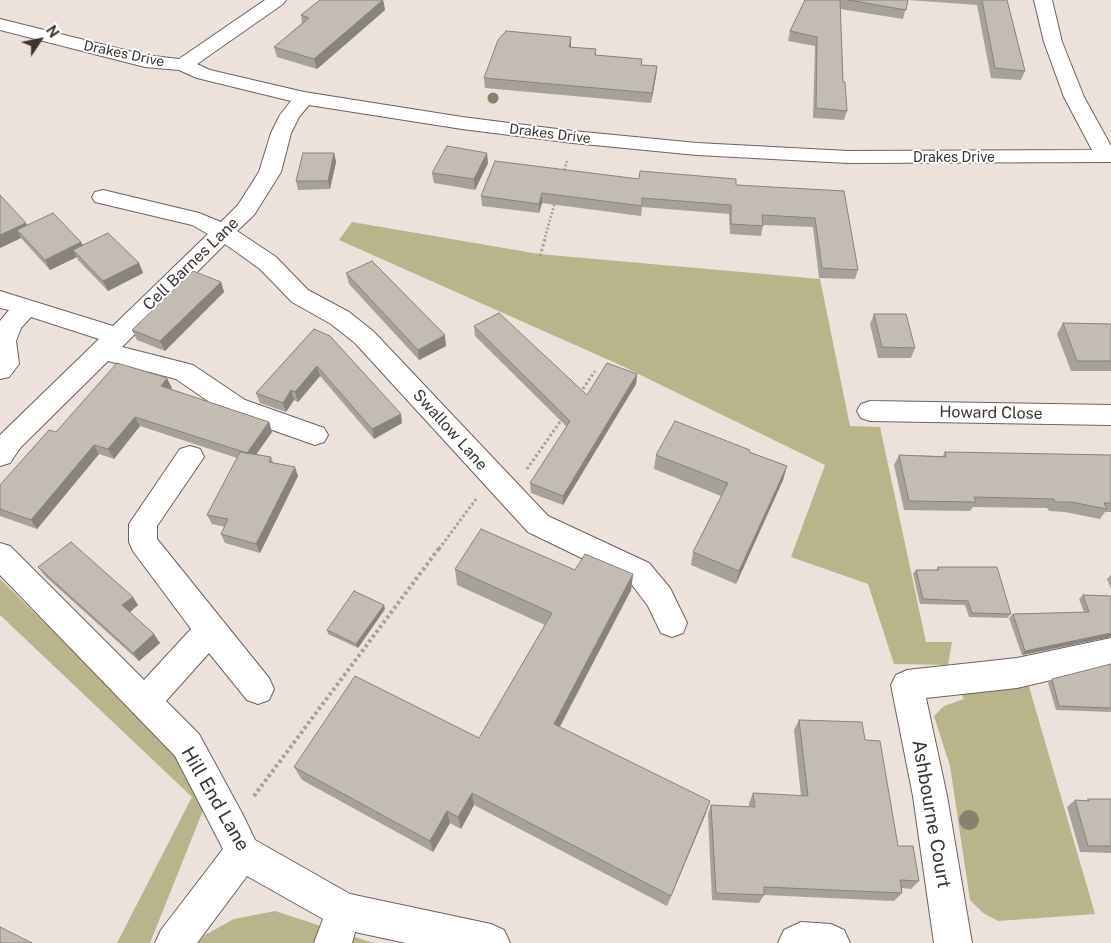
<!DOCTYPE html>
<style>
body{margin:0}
#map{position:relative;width:1111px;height:943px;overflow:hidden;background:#ece1db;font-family:"Public Sans",sans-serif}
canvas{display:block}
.north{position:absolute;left:15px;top:15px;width:50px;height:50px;-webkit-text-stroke:4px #fff;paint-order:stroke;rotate:56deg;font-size:14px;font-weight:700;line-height:20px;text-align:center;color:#393532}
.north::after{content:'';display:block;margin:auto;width:18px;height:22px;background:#393532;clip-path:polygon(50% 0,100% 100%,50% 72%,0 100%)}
</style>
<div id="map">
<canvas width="1111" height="943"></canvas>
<div class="north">N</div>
</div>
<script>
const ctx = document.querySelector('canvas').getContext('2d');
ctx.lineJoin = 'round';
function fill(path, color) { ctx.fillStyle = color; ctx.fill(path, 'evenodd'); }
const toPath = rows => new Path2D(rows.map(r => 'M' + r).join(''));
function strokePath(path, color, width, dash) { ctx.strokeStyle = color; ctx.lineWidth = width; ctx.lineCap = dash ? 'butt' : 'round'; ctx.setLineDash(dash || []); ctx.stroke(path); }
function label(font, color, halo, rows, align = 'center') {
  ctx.font = font + ' "Public Sans",sans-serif'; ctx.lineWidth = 4; ctx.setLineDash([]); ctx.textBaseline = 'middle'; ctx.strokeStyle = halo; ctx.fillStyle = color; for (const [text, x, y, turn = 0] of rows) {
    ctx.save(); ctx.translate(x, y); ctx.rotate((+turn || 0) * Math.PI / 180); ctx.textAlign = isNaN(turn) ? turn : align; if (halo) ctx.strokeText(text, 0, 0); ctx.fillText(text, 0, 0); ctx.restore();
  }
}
const green = toPath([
 [352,222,539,254,820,279,850,426,880,427,926,642,952,642,948,665,894,664,868,584,791,557,825,465,620,365,339,240],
 [0,579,191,766,206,803,150,943,117,943,192,797,0,615],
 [1028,683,1095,914,998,921,983,913,970,900,950,766,934,716,944,706,964,699,960,692],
 [275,911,373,943,198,943,205,935,234,919]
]);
const pathFar2 = toPath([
 [563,174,567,161],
 [544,241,555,202]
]);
const pathFar1 = toPath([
 [540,256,545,239],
 [580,393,595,371],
 [527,469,562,419],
 [439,549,476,499]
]);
const path = toPath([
 [254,796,440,547]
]);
const minor = toPath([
 [265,0,286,0,283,4,197,64,210,70,304,92,462,117,573,131,697,143,848,151,1092,150,1064,97,1044,42,1034,0,1052,0,1062,42,1084,97,1111,146,1111,162,848,163,697,155,573,143,462,129,309,105,299,117,291,133,281,172,254,215,237,231,276,257,308,290,349,312,373,331,548,516,649,563,670,588,687,623,683,633,672,637,661,633,648,606,629,581,528,532,355,343,331,324,292,302,260,269,225,244,122,347,193,365,245,400,324,428,328,435,324,442,315,445,227,414,176,379,108,361,20,448,10,463,0,466,0,435,99,339,31,317,21,328,16,341,19,364,9,377,0,379,0,321,9,310,0,308,0,291,113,326,208,234,192,225,95,202,92,197,95,192,103,190,199,213,221,222,238,205,259,172,271,133,280,115,291,101,197,78,179,70,145,67,0,30,0,19,145,55,179,59,265,0],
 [870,401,1111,405,1111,425,870,421,861,418,857,411,861,404,870,401],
 [190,446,200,449,204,457,157,526,157,539,269,678,274,689,269,700,258,704,247,700,209,653,166,701,199,734,243,815,255,840,350,894,491,924,504,930,510,943,406,943,355,932,352,943,314,943,323,919,247,876,197,943,155,943,161,930,223,849,175,756,0,575,0,543,10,546,144,680,191,629,133,551,129,542,129,524,180,449,190,446],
 [1111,638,1111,666,1017,688,926,698,947,796,972,943,934,943,913,796,891,685,896,675,907,670,1017,658,1111,638],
 [801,922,831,924,844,930,850,943,778,943,784,930,801,922]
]);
const trees = [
 [493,98,5.5],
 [969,820,10]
];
const wall = toPath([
 [383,0,385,10,317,69,277,57,274,47,302,23,301,15],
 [805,0,908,0,903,19,840,9,843,82,847,111,844,120,813,118,815,46,788,41,790,31],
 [908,0,1007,0,1025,71,1021,80,991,78,977,5],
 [571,47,596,49,596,55,642,59,642,65,657,66,656,76,651,103,485,88,484,78],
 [334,153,336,162,330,189,298,190,296,181],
 [488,163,475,190,434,183,432,173],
 [639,179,736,185,844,191,858,270,855,279,819,278,813,227,763,225,761,236,730,234,729,214,642,207,641,216,542,203,539,213,482,206,481,196],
 [0,195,27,225,81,242,83,245,139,263,143,273,108,291,78,260,77,257,50,270,21,238,0,248],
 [346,273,446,346,419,360,349,284],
 [221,282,224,292,165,351,137,340,132,330],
 [874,314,915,348,911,358,878,358,870,324],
 [1063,323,1111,324,1111,371,1071,371,1057,334],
 [474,326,587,395,637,374,636,384,563,505,531,493,530,483,567,427,475,336],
 [314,329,402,423,374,439,320,376,298,402,294,400,286,412,260,403,256,393],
 [172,388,171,389,269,422,272,432,256,454,271,457,273,462,298,476,260,553,225,543,221,534,225,527,212,524,207,515,237,458,140,426,114,459,99,454,37,529,0,516,0,485,56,432],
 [750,450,749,452,787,466,783,480,736,584,691,565,693,552,721,496,654,469,656,455],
 [945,452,1111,455,1111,512,1105,512,1100,519,1065,512,1049,511,1047,508,973,507,970,511,904,510,894,465,899,455,943,456],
 [38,567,138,605,130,612,160,643,139,661,45,576],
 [938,567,1011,614,1007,618,969,617,965,605,920,604,913,574,916,570,936,570],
 [455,569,575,570,633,574,631,590,560,727,706,813,667,906,474,805,461,829,450,823,433,852,302,780,294,767,479,738,545,625,457,585],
 [1111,575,1111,589,1107,579],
 [1083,595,1111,596,1111,637,1022,655,1009,618,1013,614,1084,612,1079,599],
 [385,609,358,648,328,634,327,630],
 [1111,664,1111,712,1056,710,1048,683,1052,679],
 [799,720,865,740,898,846,919,881,911,889,902,888,902,893,894,901,764,895,759,903,712,900,708,814,711,805,749,807,749,803,753,793,801,796,794,730],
 [1088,799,1111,799,1111,853,1080,852,1067,807,1075,800,1086,801]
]);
const shadedWall = toPath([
 [383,0,385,10,317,69,314,59],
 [571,37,571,47,569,47],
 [657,66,656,76,651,103,652,93],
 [334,153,336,162,330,189,328,181],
 [487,153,488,163,475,190,474,179],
 [542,193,542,203,539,213,539,204],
 [26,223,31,234,17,230,21,238,0,248,0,235],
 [81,242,86,253,73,250,77,257,50,270,45,260],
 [139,263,143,273,108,291,103,281],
 [221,282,224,292,165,351,160,341],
 [445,335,446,346,419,360,418,350],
 [317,366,320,376,298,402,295,392],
 [637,374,636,384,563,505,563,496],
 [167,378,172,388,165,396,161,386],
 [291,390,294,400,286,412,283,403],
 [401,414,402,423,374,439,372,429],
 [135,417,140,426,114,459,108,449],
 [269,422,272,432,251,462,247,453],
 [94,445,99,454,37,529,31,520],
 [787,466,783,480,736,584,739,571],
 [295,467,298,476,260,553,256,544],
 [633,574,631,590,554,737,554,724],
 [133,597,138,605,128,614,122,605],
 [384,605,385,609,358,648,356,644],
 [1111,633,1111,637,1022,655,1025,651],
 [154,634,160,643,139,661,133,653],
 [472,793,474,805,461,829,458,817],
 [710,801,706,813,667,906,671,896],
 [447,811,450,823,433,852,430,841]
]);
const building = toPath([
 [320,0,383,0,314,59,274,47,309,18,301,15,320,0],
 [805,0,840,0,843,82,845,82,847,111,816,108,817,37,790,31,805,0],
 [848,0,908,0,906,10,848,0],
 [982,0,1007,0,1025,71,995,68,982,0],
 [506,31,571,37,569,47,596,49,595,55,642,59,641,65,657,66,652,93,484,78,498,40,506,31],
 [447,146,487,153,474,179,432,173,447,146],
 [303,153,334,153,328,181,296,181,303,153],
 [495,161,639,179,640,171,736,179,736,185,844,191,858,270,822,268,815,218,762,215,763,226,731,224,731,205,642,198,642,206,542,193,539,204,481,196,495,161],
 [0,195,26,223,0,235,0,195],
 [53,213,81,242,45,260,17,230,53,213],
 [108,233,139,263,103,281,73,250,108,233],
 [372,261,445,335,418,350,346,273,372,261],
 [193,271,221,282,160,341,132,330,193,271],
 [499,313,587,395,607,363,637,374,563,496,530,483,570,421,474,326,499,313],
 [874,314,906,314,915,348,882,347,874,314],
 [1063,323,1111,324,1111,361,1077,361,1063,323],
 [314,329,330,336,401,414,372,429,317,366,295,392,291,390,283,403,256,393,314,329],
 [117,363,167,378,161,386,269,422,247,453,135,417,108,449,94,445,31,520,0,509,0,485,49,430,56,432,117,363],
 [675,421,750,450,749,452,787,466,739,571,693,552,728,483,656,455,675,421],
 [240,452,271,457,269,462,295,467,256,544,221,534,228,519,207,515,240,452],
 [945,452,1111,455,1111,503,1104,503,1107,509,1071,502,1055,502,1054,499,974,497,976,502,909,501,899,455,946,457,945,452],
 [481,529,575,570,585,554,633,574,554,724,710,801,671,896,472,793,458,817,447,811,430,841,294,767,355,676,479,738,552,613,455,569,481,529],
 [71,542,133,597,122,605,154,634,133,653,38,567,71,542],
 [938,567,997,567,1011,614,972,613,968,601,923,599,916,570,939,570,938,567],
 [354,591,384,605,356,644,327,630,354,591],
 [1083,595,1111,596,1111,633,1025,651,1013,614,1089,612,1083,595],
 [1111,664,1111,708,1059,706,1052,679,1111,664],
 [799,720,862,722,865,740,880,741,898,846,913,846,919,881,900,880,902,893,764,887,764,895,716,893,711,805,755,807,753,793,808,796,799,720],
 [1088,799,1111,799,1111,846,1088,846,1075,800,1089,801,1088,799],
 [0,927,32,943,0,943,0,927]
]);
const farStreetnames = [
 ["Drakes Drive",124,54,12],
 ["Drakes Drive",550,134,7],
 ["Drakes Drive",954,158]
];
const streetNames = [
 ["Cell Barnes Lane",191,264,-44],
 ["Howard Close",991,413,1],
 ["Swallow Lane",450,430,48]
];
const nearStreetnames = [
 ["Hill End Lane",215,799,60],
 ["Ashbourne Court",931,814,80]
];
fill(green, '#b8b58d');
strokePath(minor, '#6d635e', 2);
strokePath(pathFar2, '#a9a09b', 2.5, [2, 2]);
strokePath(pathFar1, '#a9a09b', 3, [2.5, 2.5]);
strokePath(path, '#a9a09b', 4, [3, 3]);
fill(minor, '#fff');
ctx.fillStyle = '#88816e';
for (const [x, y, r] of trees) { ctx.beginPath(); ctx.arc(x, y, r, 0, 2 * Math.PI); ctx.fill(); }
fill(wall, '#a7a299');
fill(shadedWall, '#88847d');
fill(building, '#c2bcb2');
strokePath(building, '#88847d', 1);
label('14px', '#393532', '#fff', farStreetnames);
label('16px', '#393532', '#fff', streetNames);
label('19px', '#393532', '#fff', nearStreetnames);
</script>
